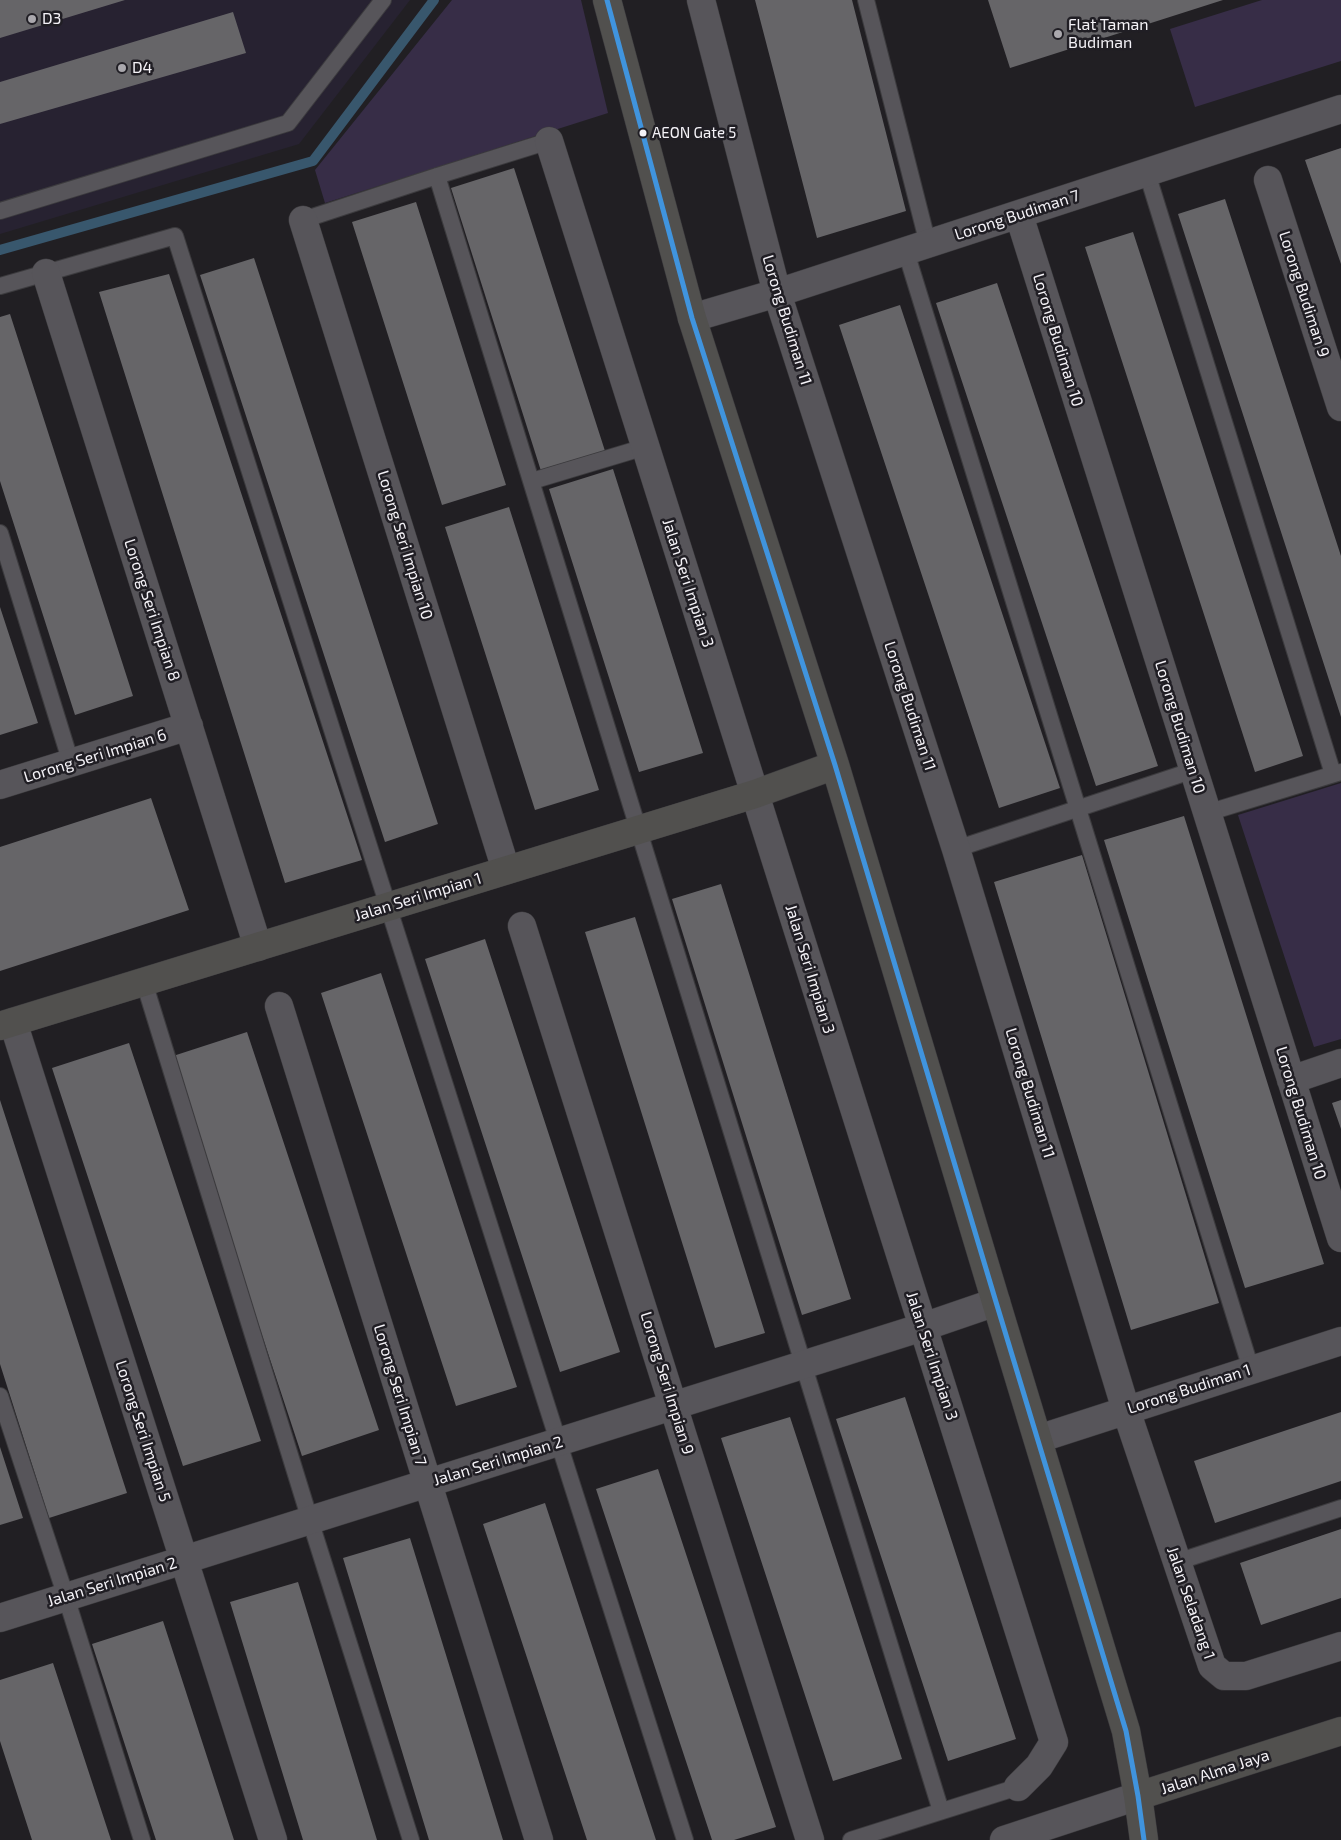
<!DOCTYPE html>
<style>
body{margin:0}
canvas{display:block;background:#211f23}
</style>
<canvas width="1341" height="1840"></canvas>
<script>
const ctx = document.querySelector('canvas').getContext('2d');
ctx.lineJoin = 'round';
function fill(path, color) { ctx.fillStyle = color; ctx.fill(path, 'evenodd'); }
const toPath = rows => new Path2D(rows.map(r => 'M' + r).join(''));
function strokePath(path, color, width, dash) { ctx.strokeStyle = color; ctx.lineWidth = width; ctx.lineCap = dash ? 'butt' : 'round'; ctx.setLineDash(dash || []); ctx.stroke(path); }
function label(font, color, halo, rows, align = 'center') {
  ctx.font = font + ' "Exo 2",sans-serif'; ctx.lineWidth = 5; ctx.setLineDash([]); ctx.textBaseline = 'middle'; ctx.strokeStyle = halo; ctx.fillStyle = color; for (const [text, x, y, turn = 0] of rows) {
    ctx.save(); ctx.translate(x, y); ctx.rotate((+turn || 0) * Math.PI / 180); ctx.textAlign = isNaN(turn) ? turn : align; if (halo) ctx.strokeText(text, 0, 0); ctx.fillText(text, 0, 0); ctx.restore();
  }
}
const commercial = toPath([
 [0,0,410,0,299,144,0,234]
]);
const green = toPath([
 [452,0,581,0,608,113,325,203,315,170],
 [1262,0,1341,0,1341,61,1195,107,1170,29],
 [1341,783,1341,1039,1314,1047,1238,815]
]);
const stream = toPath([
 [0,250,313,161,434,0]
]);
const building = toPath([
 [0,0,125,0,0,38],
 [755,0,852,0,906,211,817,238],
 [988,0,1223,0,1010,68],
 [233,12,246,53,0,124,0,82],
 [1341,148,1341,264,1305,160],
 [514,168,605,451,541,471,451,188],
 [1225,199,1341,556,1341,717,1178,214],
 [416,202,506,485,442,505,352,222],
 [1133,232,1303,756,1255,772,1085,247],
 [254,258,438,824,385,842,200,275],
 [169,274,362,860,285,883,99,292],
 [997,283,1158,766,1096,786,936,303],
 [900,305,1060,788,999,808,839,325],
 [10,314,133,696,75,715,0,481,0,317],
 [613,469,703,753,639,772,549,489],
 [509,507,599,790,535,810,445,527],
 [0,607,38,723,0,735],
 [151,798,189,910,0,971,0,847],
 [1184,816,1324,1264,1245,1288,1104,840],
 [1082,855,1219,1303,1131,1330,994,882],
 [721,884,851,1299,802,1315,672,899],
 [635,917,765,1333,715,1348,585,932],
 [485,939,620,1352,560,1372,425,959],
 [381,973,517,1387,456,1406,321,993],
 [247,1032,379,1430,302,1456,170,1057],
 [129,1043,261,1441,183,1466,52,1068],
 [0,1100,127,1493,49,1518,0,1364],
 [1341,1100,1341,1129,1332,1103],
 [905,1397,1016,1739,948,1761,836,1419],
 [1341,1412,1341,1481,1215,1523,1194,1461],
 [790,1417,902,1759,833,1781,721,1438],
 [0,1447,23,1518,0,1525],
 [658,1469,776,1827,734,1840,712,1840,596,1489],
 [545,1503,656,1840,587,1840,483,1524],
 [1341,1529,1341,1598,1261,1625,1240,1563],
 [410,1538,503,1840,429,1840,343,1558],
 [298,1582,377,1840,303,1840,230,1602],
 [163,1621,234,1840,156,1840,92,1644],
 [53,1663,111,1840,32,1840,0,1741,0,1680]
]);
const lane = toPath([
 [866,0,928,244],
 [1147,173,1333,774],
 [437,176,941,1811],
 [0,211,288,123,383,0],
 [303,220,437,176,549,141],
 [906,252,1251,1369],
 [0,286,175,236,685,1840],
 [532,481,645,447],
 [0,533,71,763],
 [1207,813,1341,772],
 [956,849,1194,770],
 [144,982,310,1520,411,1840],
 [0,1396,66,1597,142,1840],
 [1177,1562,1341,1508],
 [851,1840,1018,1787]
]);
const street = toPath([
 [701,0,777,293,956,849,1126,1410,1212,1666,1224,1676,1246,1676,1341,1646],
 [549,141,1054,1742,1039,1766,1018,1787],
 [1268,180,1341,407],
 [1019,215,1341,1238],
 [303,220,506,870],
 [46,273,258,947],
 [692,318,777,293,1341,109],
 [0,785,189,726],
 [522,926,810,1840],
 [279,1006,539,1840],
 [13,1022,273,1840],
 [1291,1080,1341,1063],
 [1038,1439,1341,1341],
 [0,1618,923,1327,996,1302],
 [1004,1840,1138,1796]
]);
const secondary = toPath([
 [607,0,692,318,835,765,996,1302,1126,1731,1138,1796,1144,1840],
 [0,1026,755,794,835,765],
 [1138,1796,1341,1731]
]);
const bus1 = toPath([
 [607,0,692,318,835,765,996,1302,1126,1731,1138,1796,1144,1840]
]);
const markers = [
 [32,19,5,"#aaa8ad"],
 [1058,34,5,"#aaa8ad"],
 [122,68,5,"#aaa8ad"],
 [643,133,4.5,"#f4f2f7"]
];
const busNames = [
 ["AEON Gate 5",652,133]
];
const poiNames = [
 ["D3",42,19],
 ["Flat Taman",1068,25],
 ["Budiman",1068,43],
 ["D4",132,68]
];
const streetNames = [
 ["Lorong Budiman 7",1017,215,-18],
 ["Lorong Budiman 9",1304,294,72],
 ["Lorong Budiman 11",787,320,73],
 ["Lorong Budiman 10",1058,340,73],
 ["Lorong Seri Impian 10",405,545,73],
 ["Jalan Seri Impian 3",688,583,72],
 ["Lorong Seri Impian 8",152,610,72],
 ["Lorong Budiman 11",910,706,72],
 ["Lorong Budiman 10",1180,727,73],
 ["Lorong Seri Impian 6",95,756,-17],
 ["Jalan Seri Impian 1",418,897,-17],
 ["Jalan Seri Impian 3",810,969,73],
 ["Lorong Budiman 11",1030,1093,73],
 ["Lorong Budiman 10",1301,1113,73],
 ["Jalan Seri Impian 3",932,1356,72],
 ["Lorong Seri Impian 9",667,1383,73],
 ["Lorong Budiman 1",1189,1389,-18],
 ["Lorong Seri Impian 7",400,1395,73],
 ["Lorong Seri Impian 5",143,1431,72],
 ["Jalan Seri Impian 2",498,1461,-17],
 ["Jalan Seri Impian 2",112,1582,-17],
 ["Jalan Seladang 1",1191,1603,71],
 ["Jalan Alma Jaya",1215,1772,-18]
];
fill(commercial, '#272231');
fill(green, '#372d47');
strokePath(stream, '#38576d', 10);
fill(building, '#666568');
strokePath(lane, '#3c3b3e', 18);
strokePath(street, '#3c3b3e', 29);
strokePath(secondary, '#3c3b3e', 29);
strokePath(lane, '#57555a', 16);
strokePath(street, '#57555a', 28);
strokePath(secondary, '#51504e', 28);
strokePath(bus1, '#4094de', 5);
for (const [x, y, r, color] of markers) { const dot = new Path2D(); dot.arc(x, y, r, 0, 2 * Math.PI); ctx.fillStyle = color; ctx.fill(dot); strokePath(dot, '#201e24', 2); }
label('15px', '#f4f2f7', '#201e24', busNames, 'left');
label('16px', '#f4f2f7', '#201e24', poiNames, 'left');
label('16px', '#f4f2f7', '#201e24', streetNames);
</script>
